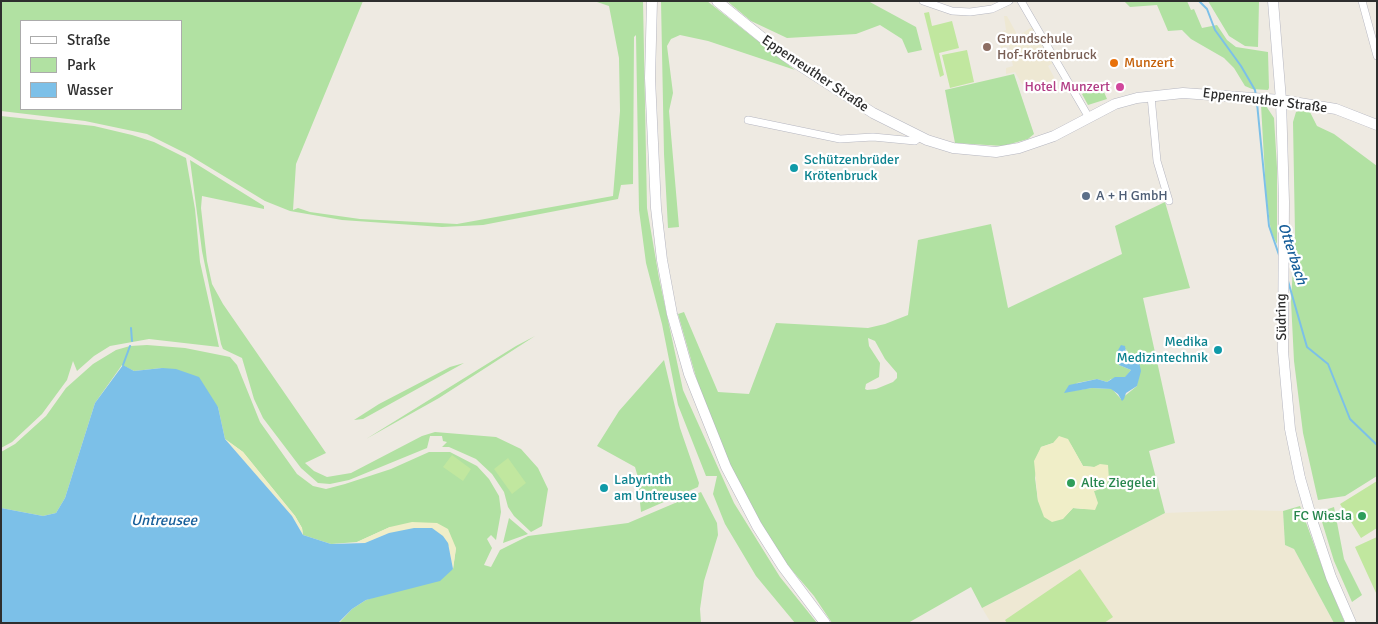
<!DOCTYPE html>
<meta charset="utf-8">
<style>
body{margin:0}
#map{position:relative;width:1378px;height:624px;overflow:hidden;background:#eeeae2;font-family:Signika,sans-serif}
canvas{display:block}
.frame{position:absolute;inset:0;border:2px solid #2e2e2e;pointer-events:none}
.legend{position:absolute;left:20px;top:20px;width:162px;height:90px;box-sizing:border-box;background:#fff;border:1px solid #ababab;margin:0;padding:6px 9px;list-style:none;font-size:15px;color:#2e2e2e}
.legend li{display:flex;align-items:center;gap:10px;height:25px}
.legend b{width:25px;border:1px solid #ababab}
</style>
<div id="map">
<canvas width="1378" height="624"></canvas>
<div class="frame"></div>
<ul class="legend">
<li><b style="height:6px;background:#fff"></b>Straße</li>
<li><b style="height:14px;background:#b1e1a2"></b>Park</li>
<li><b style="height:14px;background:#7cc0e8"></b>Wasser</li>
</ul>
</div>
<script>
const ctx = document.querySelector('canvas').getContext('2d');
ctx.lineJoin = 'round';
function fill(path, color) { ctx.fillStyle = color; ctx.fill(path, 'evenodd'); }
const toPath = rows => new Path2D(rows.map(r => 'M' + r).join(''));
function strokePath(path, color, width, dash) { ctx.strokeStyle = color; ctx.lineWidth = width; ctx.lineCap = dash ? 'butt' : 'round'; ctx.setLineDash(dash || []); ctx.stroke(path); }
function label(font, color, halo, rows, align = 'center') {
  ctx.font = font + ' Signika,sans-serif'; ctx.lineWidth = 4.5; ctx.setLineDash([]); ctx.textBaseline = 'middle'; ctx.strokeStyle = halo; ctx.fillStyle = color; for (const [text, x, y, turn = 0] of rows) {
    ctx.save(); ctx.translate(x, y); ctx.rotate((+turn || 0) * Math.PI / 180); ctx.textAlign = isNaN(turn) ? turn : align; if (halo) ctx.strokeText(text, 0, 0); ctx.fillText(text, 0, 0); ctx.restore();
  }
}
const education = toPath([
 [1004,16,1007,16,1018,36,1032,27,1053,63,1048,66,1055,79,1030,90,1022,84,1015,72,1006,74,1006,68,1013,66,1009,46,1001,48,997,34,1006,30],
 [1242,510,1283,511,1285,545,1294,549,1334,623,991,623,982,608,1165,513]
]);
const green = toPath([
 [1,1,363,1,296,164,293,210,298,208,310,212,360,219,457,224,613,196,620,111,619,58,609,6,594,1,643,1,647,208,659,278,683,390,734,503,780,577,817,623,795,623,756,576,725,524,713,494,717,476,706,476,678,405,662,324,646,263,639,210,636,35,634,37,633,184,621,185,618,199,483,225,442,227,342,220,290,211,265,201,189,155,147,134,85,121,1,111],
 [181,21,181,109,21,109,21,21],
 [661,1,707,1,795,70,708,41,680,35,671,39,667,46,673,93,669,111,679,227,668,228,664,154],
 [727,1,868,1,916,27,922,50,908,53,902,39,880,25,856,34,787,38,751,21],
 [1124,1,1187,1,1191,10,1194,9,1202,28,1217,25,1227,40,1236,47,1268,52,1269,88,1268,90,1252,89,1245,86,1234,68,1224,58,1191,39,1182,30,1168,31,1157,5,1130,7],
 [1208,1,1259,1,1258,47,1245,46,1229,36],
 [1014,74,1034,134,1028,139,1003,146,955,143,945,90],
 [1101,85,1107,99,1088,105,1082,94],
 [1261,105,1266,106,1274,118,1277,168,1277,244,1271,232,1266,194],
 [1301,111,1310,112,1317,126,1334,134,1377,166,1377,476,1345,496,1318,500,1303,433,1294,361,1291,301,1295,234,1293,122,1296,112],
 [1,116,94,126,132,135,154,142,186,158,195,209,200,262,219,347,149,339,110,346,94,356,77,371,73,361,67,380,42,414,12,442,1,448],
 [190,160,264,206,264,209,202,196,201,208,207,261,212,284,223,304,326,453,305,463,314,471,327,477,351,473,422,436,435,432,496,437,521,449,538,468,548,489,542,526,531,532,514,516,508,507,504,492,492,474,476,459,449,447,442,447,447,442,443,441,442,436,430,436,427,448,349,480,330,484,318,483,301,468,263,418,254,399,242,358,223,349,221,344,202,251],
 [1165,202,1190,288,1143,298,1175,443,1149,451,1165,513,982,608,971,587,908,623,832,623,814,596,779,555,746,503,700,391,678,314,684,312,718,392,749,394,776,323,868,328,885,324,908,315,918,240,991,224,1008,308,1122,254,1115,226],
 [868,338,875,341,885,359,897,373,897,378,893,382,876,389,867,390,865,389,866,384,879,377,880,363,869,346],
 [1126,349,1128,358,1132,363,1138,362,1137,386,1121,399,1112,389,1092,388,1071,391,1077,383,1097,379,1107,382,1111,379,1125,378,1131,370,1119,365,1117,352],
 [1053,443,1071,445,1083,466,1094,467,1100,489,1094,491,1094,497,1084,509,1073,508,1063,518,1038,501,1035,478,1041,447],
 [535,336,439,398,366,439,516,346],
 [147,345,185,348,230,357,237,365,260,422,297,474,313,486,326,489,345,484,391,469,429,452,450,452,477,466,489,479,499,496,501,512,496,540,491,535,487,539,492,548,484,565,491,567,500,550,528,536,628,523,701,492,717,523,718,535,704,581,700,609,701,623,339,623,352,609,366,600,453,569,456,548,390,527,357,542,331,544,303,535,302,528,295,516,243,452,225,439,218,407,162,368,134,371,122,365,95,403,65,498,56,513,43,516,1,508,1,452,15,444,46,416,66,388,93,364,116,350,130,346],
 [664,360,680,428,699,483,698,487,641,512,637,474,635,467,597,446,619,411],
 [464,363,363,419,354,420,379,404,450,367],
 [1300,506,1327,580,1345,623,1334,623,1294,549,1285,545,1283,511],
 [1334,507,1344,559,1362,595,1352,602,1334,561,1319,512],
 [509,518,528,534,503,543]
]);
const sand = toPath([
 [1059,436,1068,439,1083,466,1094,467,1100,464,1108,465,1109,479,1105,487,1094,491,1098,503,1095,510,1073,508,1063,519,1052,522,1044,517,1038,501,1034,461,1041,447,1053,443],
 [225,439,243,452,295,516,302,528,303,535,292,516],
 [412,522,437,523,448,529,456,548,453,569,448,543,389,533,365,543,357,542,390,527]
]);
const pitch = toPath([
 [929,12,932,26,952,21,959,48,939,53,944,75,940,77,924,13],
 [967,50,974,82,950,88,942,55],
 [452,455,471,469,463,481,443,467],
 [508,458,526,483,512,494,494,469],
 [1377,481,1377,528,1361,538,1340,504],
 [1377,537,1377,595,1355,547],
 [1080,569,1113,617,1104,623,1007,623,1005,620]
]);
const water = toPath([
 [1121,345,1125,346,1127,358,1132,363,1139,362,1141,371,1137,386,1126,393,1124,399,1122,401,1118,394,1111,389,1092,388,1064,393,1069,385,1097,379,1107,382,1115,377,1125,377,1131,370,1119,365,1117,352],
 [123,365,134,371,162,368,176,369,199,377,218,407,225,439,292,516,303,535,331,544,365,543,389,533,414,528,432,528,443,536,448,543,453,569,440,581,366,600,352,609,338,623,1,623,1,508,43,516,56,513,65,498,95,403]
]);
const stream = toPath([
 [1199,1,1207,9,1215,30,1241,66,1255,90,1256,96],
 [1257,103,1269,226,1279,255],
 [1288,281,1307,347,1328,364,1350,419,1377,445],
 [131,328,132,341],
 [123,365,130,346]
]);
const street = toPath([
 [923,1,952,11,970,12,992,9,1009,1],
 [1021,1,1088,116],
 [1362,1,1377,56],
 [1151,96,1157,161,1169,201],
 [748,120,840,139,873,137,915,141,920,137]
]);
const secondary = toPath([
 [652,1,650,78,656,208,662,260,672,314,689,374,726,467,757,526,783,567,825,623],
 [717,1,785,56,873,113,927,140,953,148,996,152,1019,148,1054,136,1115,104,1137,98,1183,93,1281,100,1336,109,1377,125],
 [1273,1,1281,100,1284,202,1283,351,1290,429,1300,478,1313,523,1331,577,1351,623]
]);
const markers = [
 [987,47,5,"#8d6e63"],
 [1114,63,5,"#e8710a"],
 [1120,87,5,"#d1479c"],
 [794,168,5,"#0f9aa8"],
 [1086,196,5,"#5c6f8a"],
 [1218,350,5,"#0f9aa8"],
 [1071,483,5,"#2e9e5b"],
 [604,488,5,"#0f9aa8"],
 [1362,516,5,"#2e9e5b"]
];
const educationNames = [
 ["Grundschule",997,39],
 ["Hof-Krötenbruck",997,55]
];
const foodNames = [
 ["Munzert",1124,63]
];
const streetNames = [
 ["Eppenreuther Straße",815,74,34],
 ["Eppenreuther Straße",1265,101,7],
 ["Südring",1282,317,-91]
];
const hotelNames = [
 ["Hotel Munzert",1110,87]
];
const cultureNames = [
 ["Schützenbrüder",804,160],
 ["Krötenbruck",804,176],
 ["Medika",1208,342,"right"],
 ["Medizintechnik",1208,358,"right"],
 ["Labyrinth",614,480],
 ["am Untreusee",614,496]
];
const serviceNames = [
 ["A + H GmbH",1096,196]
];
const leisureNames = [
 ["Alte Ziegelei",1081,483],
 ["FC Wiesla",1352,516,"right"]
];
const waterNames = [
 ["Otterbach",1292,254,72],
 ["Untreusee",164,521]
];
fill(education, '#eee8d3');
fill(green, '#b1e1a2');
fill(sand, '#f0eec8');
fill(pitch, '#c1e79f');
fill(water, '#7cc0e8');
strokePath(stream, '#7cc0e8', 2);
strokePath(street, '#b5b6c0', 8);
strokePath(secondary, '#b5b6c0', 11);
strokePath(street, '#fff', 7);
strokePath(secondary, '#fff', 10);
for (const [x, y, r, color] of markers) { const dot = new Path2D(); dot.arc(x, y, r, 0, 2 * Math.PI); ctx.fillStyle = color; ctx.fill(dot); strokePath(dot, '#fff', 2); }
label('14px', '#785e54', '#fff', educationNames, 'left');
label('14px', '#c56008', '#fff', foodNames, 'left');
label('14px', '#2e2e2e', '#fff', streetNames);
label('14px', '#b23c85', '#fff', hotelNames, 'right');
label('14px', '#0d838f', '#fff', cultureNames, 'left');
label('14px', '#4e5e75', '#fff', serviceNames, 'left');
label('14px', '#27864d', '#fff', leisureNames, 'left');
label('italic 15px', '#165e9a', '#fff', waterNames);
</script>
